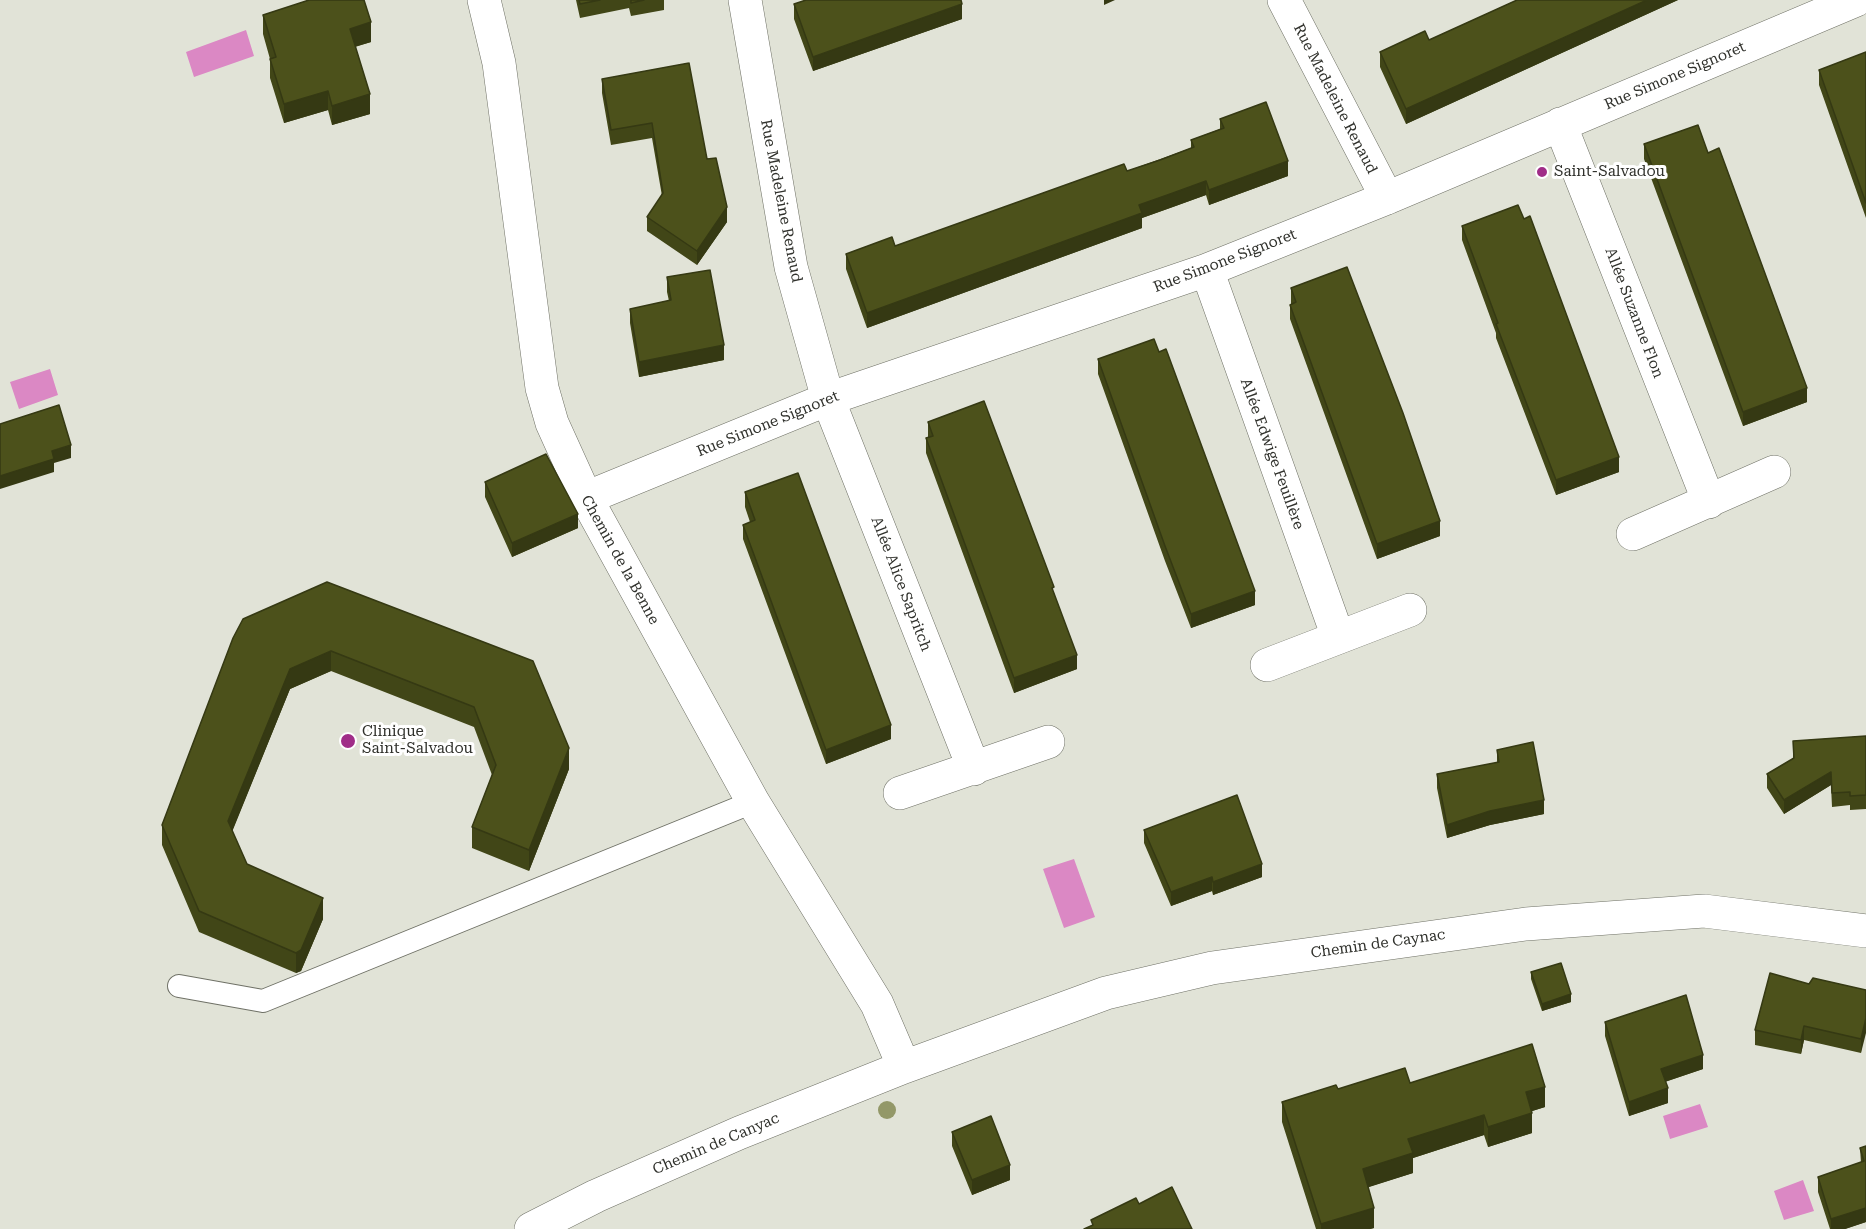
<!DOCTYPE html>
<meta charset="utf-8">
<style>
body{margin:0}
canvas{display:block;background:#e1e3d7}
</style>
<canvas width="1866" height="1229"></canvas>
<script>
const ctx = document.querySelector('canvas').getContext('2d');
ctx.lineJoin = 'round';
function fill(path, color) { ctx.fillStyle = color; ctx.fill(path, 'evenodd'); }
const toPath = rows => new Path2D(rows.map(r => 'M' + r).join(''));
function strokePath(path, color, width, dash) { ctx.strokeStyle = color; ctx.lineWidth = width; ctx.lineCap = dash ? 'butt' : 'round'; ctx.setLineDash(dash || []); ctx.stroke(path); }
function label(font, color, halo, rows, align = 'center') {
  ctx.font = font + ' "Roboto Serif",serif'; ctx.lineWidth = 6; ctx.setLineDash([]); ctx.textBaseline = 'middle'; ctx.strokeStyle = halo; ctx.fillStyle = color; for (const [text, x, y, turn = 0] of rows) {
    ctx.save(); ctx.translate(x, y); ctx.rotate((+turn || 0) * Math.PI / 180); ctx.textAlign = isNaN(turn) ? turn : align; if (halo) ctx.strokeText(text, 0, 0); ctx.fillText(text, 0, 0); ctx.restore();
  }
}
const water = toPath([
 [246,30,254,56,194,77,186,52],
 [50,369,58,395,19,409,10,382],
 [1074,859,1095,917,1064,928,1043,869],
 [1700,1104,1708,1127,1670,1139,1663,1116],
 [1803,1180,1814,1211,1784,1220,1774,1191]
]);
const service = toPath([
 [179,986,263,1001,753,802]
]);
const minor = toPath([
 [484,0,499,63,542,388,552,423,586,498,753,802,877,1004,904,1067],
 [745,0,791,267,828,399,974,769],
 [1284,0,1387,198],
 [1560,124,1709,502],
 [1207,270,1338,637],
 [586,498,828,399,1207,270,1387,198,1856,0],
 [1633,534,1774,472],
 [1267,665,1410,610],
 [900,793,1048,742],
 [531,1229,596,1196,739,1133,904,1067,1106,993,1212,968,1526,924,1704,911,1866,931]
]);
const trees = [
 [887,1110]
];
const wall = toPath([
 [576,0,664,0,664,10,631,16,629,8,580,18],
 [1517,0,1678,0,1406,124,1380,67,1380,52,1429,40],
 [794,4,962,19,813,71,794,19],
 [263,15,371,42,355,47,370,114,332,125,328,110,284,123,270,78,270,59,263,34],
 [1866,52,1866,218,1819,85,1819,70],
 [602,79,707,159,727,222,697,265,647,231,647,217,662,196,652,138,611,145,602,93],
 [1220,119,1288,176,1209,205,1206,195,1173,207,1142,218,1142,228,867,328,846,269,846,254,895,246,1127,171,1191,148,1191,140,1220,129],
 [1644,144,1708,153,1807,402,1743,426,1644,159],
 [1462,226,1619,472,1556,495,1496,338,1496,333,1462,240],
 [667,277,724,360,639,377,630,323,630,309,669,301,667,292],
 [1291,288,1440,536,1377,559,1290,319,1290,305,1291,304],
 [1098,359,1255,605,1191,628,1165,561,1098,374],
 [928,422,1054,594,1077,669,1014,693,926,453,926,438,928,438],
 [485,482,578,528,512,557,485,497],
 [745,492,891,739,826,764,743,539,743,525,750,522,745,507],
 [327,582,569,769,529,871,472,848,472,827,492,775,474,727,331,671,290,689,232,831,247,864,323,919,301,971,296,973,199,932,162,845,162,825],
 [1866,736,1866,809,1850,810,1850,805,1832,807,1831,785,1784,814,1767,788,1767,774,1793,759,1793,741],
 [1497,750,1544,814,1490,825,1447,838,1437,788,1437,774,1497,763],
 [1144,830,1262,877,1213,895,1212,891,1171,906,1144,843],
 [1531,972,1571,1002,1542,1011,1531,979],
 [1809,984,1866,990,1861,1053,1804,1040,1801,1054,1755,1045,1755,1030],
 [1605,1022,1703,1069,1665,1082,1668,1103,1629,1116,1605,1036],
 [1410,1083,1545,1107,1532,1111,1532,1133,1488,1147,1484,1135,1413,1158,1413,1173,1368,1187,1374,1228,1370,1229,1316,1229,1282,1122,1282,1102,1338,1089],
 [952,1132,1010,1180,972,1195,952,1146],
 [1866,1146,1866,1222,1845,1229,1830,1229,1818,1192,1818,1177,1861,1163,1860,1148]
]);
const shadedWall = toPath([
 [1104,0,1115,0,1104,5],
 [1647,0,1678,0,1406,124,1406,109],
 [962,4,962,19,813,71,813,57],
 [371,22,371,42,350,48,350,29],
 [328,91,328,110,284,123,284,104],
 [370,94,370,114,332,125,332,106],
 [1288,161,1288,176,1209,205,1209,190],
 [1206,181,1206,195,1142,218,1142,228,867,328,867,313,1139,205],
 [727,207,727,222,697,265,697,251],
 [724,345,724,360,639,377,639,362],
 [1807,388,1807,402,1743,426,1743,412],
 [71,445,71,458,54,463,54,472,0,489,0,476,52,451],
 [1619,457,1619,472,1556,495,1556,480],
 [578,514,578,528,512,557,512,543],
 [1440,521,1440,536,1377,559,1377,544],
 [1255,591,1255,605,1191,628,1191,614],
 [331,651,331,671,290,689,228,842,228,821,290,669],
 [1077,655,1077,669,1014,693,1014,678],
 [891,725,891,739,826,764,826,750],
 [569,748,569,769,529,871,529,850],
 [1831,772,1831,785,1784,814,1784,800],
 [1544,800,1544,814,1490,825,1447,838,1447,825,1490,811],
 [1262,864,1262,877,1213,895,1213,882],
 [1212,877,1212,891,1171,906,1171,892],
 [323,898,323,919,301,971,296,973,296,953],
 [1571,994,1571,1002,1542,1011,1542,1004],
 [1866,1018,1866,1033,1861,1053,1861,1039],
 [1804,1026,1804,1040,1801,1054,1801,1040],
 [1703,1055,1703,1069,1661,1083,1661,1069],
 [1545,1087,1545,1107,1526,1113,1526,1092],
 [1668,1088,1668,1103,1629,1116,1629,1102],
 [1532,1113,1532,1133,1488,1147,1488,1127],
 [1484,1115,1484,1135,1413,1158,1413,1173,1363,1189,1363,1169,1408,1139],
 [1010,1165,1010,1180,972,1195,972,1180],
 [1374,1208,1374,1228,1370,1229,1321,1229,1321,1224],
 [1866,1208,1866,1222,1845,1229,1831,1229,1831,1219]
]);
const building = toPath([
 [309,0,364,0,371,22,350,29,370,94,332,106,328,91,284,104,270,59,276,57,263,15,309,0],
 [579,0,600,0,580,4,579,0],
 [631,0,644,0,631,3,631,0],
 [806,0,961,0,962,4,813,57,794,4,806,0],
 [1517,0,1647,0,1406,109,1380,52,1425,31,1429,40,1517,0],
 [1866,52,1866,203,1819,70,1866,52],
 [689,63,707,159,716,158,727,207,697,251,647,217,663,193,652,123,611,130,602,79,689,63],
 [1266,102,1288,161,1209,190,1206,181,1173,193,1139,205,1142,213,867,313,846,254,892,237,895,246,1124,164,1127,171,1160,160,1194,147,1191,140,1224,128,1220,119,1266,102],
 [1698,125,1708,153,1719,148,1807,388,1743,412,1644,144,1698,125],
 [1518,205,1524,219,1530,216,1619,457,1556,480,1496,324,1498,323,1462,226,1518,205],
 [1347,267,1403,413,1440,521,1377,544,1290,305,1296,302,1291,288,1347,267],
 [710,270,724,345,639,362,630,309,671,300,667,277,710,270],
 [1154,339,1159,352,1166,349,1255,591,1191,614,1165,546,1098,359,1154,339],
 [984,401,1054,587,1052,588,1077,655,1014,678,926,438,933,436,928,422,984,401],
 [59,405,71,445,52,451,54,459,0,476,0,424,59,405],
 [546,454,578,514,512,543,485,482,546,454],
 [798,473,891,725,826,750,743,525,755,520,745,492,798,473],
 [327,582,533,661,569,748,529,850,472,827,496,765,474,707,331,651,290,669,228,821,247,864,323,898,301,950,296,953,199,911,162,825,233,638,243,619,327,582],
 [1866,736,1866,795,1850,796,1850,792,1832,793,1831,772,1784,800,1767,774,1794,758,1793,741,1866,736],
 [1533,742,1544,800,1490,811,1447,825,1437,774,1499,762,1497,750,1533,742],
 [1237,795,1262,864,1213,882,1212,877,1171,892,1144,830,1237,795],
 [1561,963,1571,994,1542,1004,1531,972,1561,963],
 [1770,973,1809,984,1813,978,1866,990,1866,1018,1861,1039,1804,1026,1801,1040,1755,1030,1770,973],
 [1686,995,1703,1055,1661,1069,1668,1088,1629,1102,1605,1022,1686,995],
 [1532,1044,1545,1087,1526,1092,1532,1113,1488,1127,1484,1115,1408,1139,1413,1153,1363,1169,1374,1208,1321,1224,1282,1102,1336,1085,1338,1089,1405,1068,1410,1083,1532,1044],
 [991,1116,1010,1165,972,1180,952,1132,991,1116],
 [1866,1146,1866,1208,1831,1219,1818,1177,1864,1161,1860,1148,1866,1146],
 [1172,1187,1192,1229,1084,1229,1093,1225,1091,1220,1136,1198,1139,1204,1172,1187]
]);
const markers = [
 [1542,172,6,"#a02d88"],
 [348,741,8,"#a02d88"]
];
const streetNames = [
 ["Rue Simone Signoret",1675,76,-23],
 ["Rue Madeleine Renaud",1335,99,63],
 ["Rue Madeleine Renaud",781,201,79],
 ["Rue Simone Signoret",1225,261,-21],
 ["Allée Suzanne Flon",1634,313,69],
 ["Rue Simone Signoret",768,424,-22],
 ["Allée Edwige Feuillère",1272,454,70],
 ["Chemin de la Benne",620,560,61],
 ["Allée Alice Sapritch",901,584,69],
 ["Chemin de Caynac",1378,944,-8],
 ["Chemin de Canyac",716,1144,-23]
];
const poiNames = [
 ["Saint-Salvadou",1554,172],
 ["Clinique",362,732],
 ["Saint-Salvadou",362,749]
];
fill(water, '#db88c4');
strokePath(service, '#6f7166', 24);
strokePath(minor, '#6f7166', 34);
strokePath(service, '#fff', 22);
strokePath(minor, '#fff', 33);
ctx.fillStyle = '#939868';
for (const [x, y] of trees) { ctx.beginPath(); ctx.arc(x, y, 9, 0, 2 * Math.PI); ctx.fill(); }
fill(wall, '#414617');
fill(shadedWall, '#353913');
fill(building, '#4c511b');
strokePath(building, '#353913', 1.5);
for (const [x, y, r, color] of markers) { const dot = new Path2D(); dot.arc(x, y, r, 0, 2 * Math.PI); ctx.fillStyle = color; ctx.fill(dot); strokePath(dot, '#fff', 2); }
label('15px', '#30312c', '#fff', streetNames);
label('15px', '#30312c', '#fff', poiNames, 'left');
</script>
